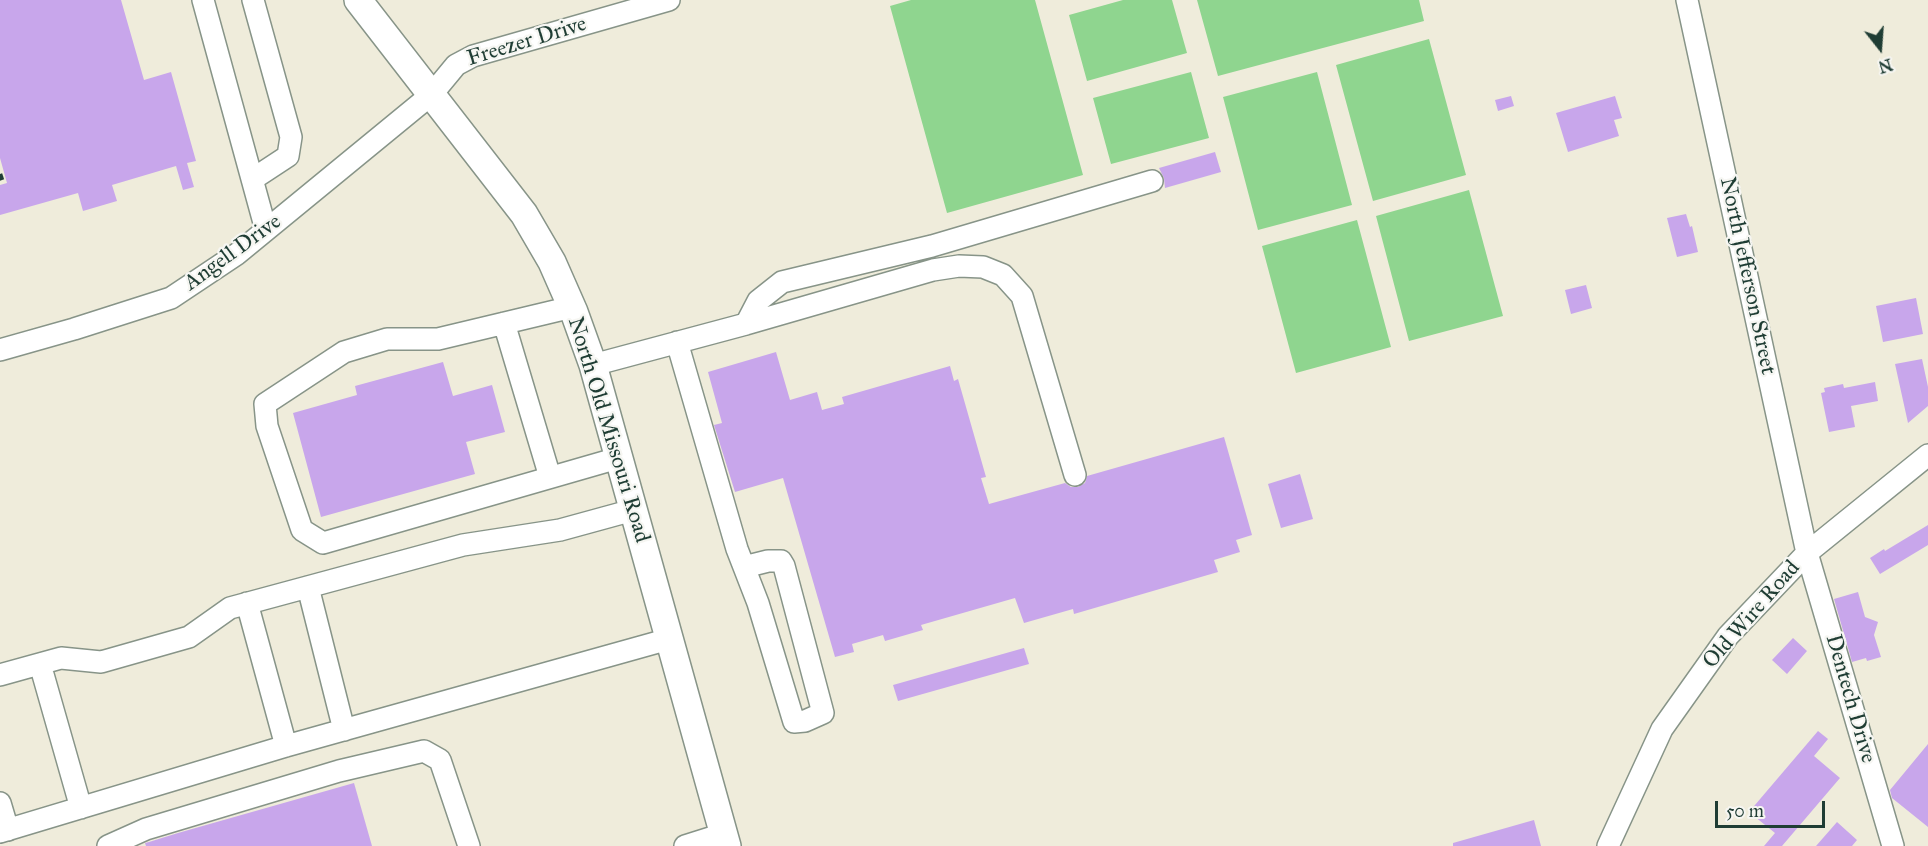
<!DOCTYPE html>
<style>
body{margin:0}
#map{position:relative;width:1928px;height:846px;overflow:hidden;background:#efecdb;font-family:"IM FELL Great Primer",serif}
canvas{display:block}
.north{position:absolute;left:1850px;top:18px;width:60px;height:60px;-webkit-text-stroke:4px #f6f6f2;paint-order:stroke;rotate:163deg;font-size:16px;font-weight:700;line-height:24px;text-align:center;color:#1f3d34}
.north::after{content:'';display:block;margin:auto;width:21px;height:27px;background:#1f3d34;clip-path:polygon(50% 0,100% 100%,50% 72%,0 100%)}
.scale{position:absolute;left:1715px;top:801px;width:110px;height:27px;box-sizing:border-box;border:3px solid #1f3d34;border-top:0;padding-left:8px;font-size:18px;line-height:21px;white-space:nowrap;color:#1f3d34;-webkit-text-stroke:4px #f6f6f2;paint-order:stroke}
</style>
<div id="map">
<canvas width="1928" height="846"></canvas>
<div class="north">N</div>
<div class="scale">50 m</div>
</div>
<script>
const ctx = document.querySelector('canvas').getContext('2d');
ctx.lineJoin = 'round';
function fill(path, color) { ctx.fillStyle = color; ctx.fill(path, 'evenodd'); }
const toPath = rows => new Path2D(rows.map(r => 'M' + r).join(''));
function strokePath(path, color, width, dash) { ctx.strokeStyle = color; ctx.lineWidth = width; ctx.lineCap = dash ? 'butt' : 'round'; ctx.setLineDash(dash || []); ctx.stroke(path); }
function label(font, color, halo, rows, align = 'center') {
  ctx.font = font + ' "IM FELL Great Primer",serif'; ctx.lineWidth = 4.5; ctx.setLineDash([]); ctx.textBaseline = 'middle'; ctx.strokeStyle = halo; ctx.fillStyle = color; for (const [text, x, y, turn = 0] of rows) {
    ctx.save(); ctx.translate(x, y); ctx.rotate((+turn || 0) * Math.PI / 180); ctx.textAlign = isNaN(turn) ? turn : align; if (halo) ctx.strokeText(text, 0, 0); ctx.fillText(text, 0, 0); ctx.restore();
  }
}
const green = toPath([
 [911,0,1035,0,1083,175,947,213,890,6],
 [1123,0,1172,0,1187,53,1087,81,1069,15],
 [1197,0,1419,0,1424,21,1218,76],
 [1429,39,1466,175,1373,201,1336,65],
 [1191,72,1209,138,1111,164,1093,98],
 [1317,72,1352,205,1258,230,1223,97],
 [1469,190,1503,316,1409,341,1376,216],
 [1357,220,1391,347,1296,373,1262,246]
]);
const building = toPath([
 [0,0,121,0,144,80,171,72,196,161,187,163,194,187,183,190,176,166,112,185,117,201,83,211,78,193,0,215,0,185,7,183,0,158],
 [1511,96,1514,106,1498,111,1495,100],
 [1615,96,1622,118,1614,120,1619,136,1568,152,1556,113],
 [1215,152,1221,172,1165,188,1164,178,1159,168],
 [1686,214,1690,227,1692,226,1698,252,1677,257,1667,218],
 [1586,285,1592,308,1571,314,1565,290],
 [1916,298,1923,334,1883,342,1876,306],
 [776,352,790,400,817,392,822,410,844,404,842,397,950,366,954,381,958,379,986,477,981,478,989,504,1065,483,1071,487,1078,487,1085,483,1087,476,1224,437,1252,535,1236,540,1240,552,1214,560,1218,572,1074,614,1073,609,1024,623,1015,598,921,625,923,630,885,641,883,635,852,644,854,652,835,657,783,478,735,492,714,425,722,423,708,372],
 [1922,359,1928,387,1928,406,1908,423,1895,364],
 [443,362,453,396,492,385,505,432,466,442,475,474,321,517,293,413,357,395,355,386],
 [1875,382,1878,401,1851,406,1855,427,1829,432,1821,393,1825,392,1824,388,1843,384,1844,388],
 [1300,474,1313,519,1281,528,1268,484],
 [1928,525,1928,545,1880,574,1870,558,1884,549,1885,551],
 [1858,592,1865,617,1878,622,1874,635,1881,657,1867,661,1866,658,1852,662,1834,599],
 [1793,638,1807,651,1787,674,1772,660],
 [1024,648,1029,664,898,701,893,685],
 [1818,731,1828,739,1814,756,1840,778,1782,846,1764,846,1775,833,1749,812],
 [1928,744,1928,827,1892,798,1890,790],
 [354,783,372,846,146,846,145,843,149,842,178,833],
 [1534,820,1541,846,1453,846,1453,843],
 [1837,822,1857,840,1852,846,1816,846]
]);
const minor = toPath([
 [203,0,266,230],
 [1687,0,1807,553,1893,846],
 [253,179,288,156,291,137,253,0],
 [572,307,438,339,387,339,344,352,265,404,267,426,302,530,323,543,618,458],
 [504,323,550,477],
 [746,324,933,270,959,266,983,267,1003,275,1022,296,1075,475],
 [677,342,737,549,758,603,794,722,805,721,823,713,784,566,781,561,768,561,744,567],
 [0,350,74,329,171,298,237,254,432,94,456,65,473,56,669,0],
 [593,365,746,324,758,301,782,282,932,246,1152,181],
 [308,587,344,730],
 [247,603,286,746],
 [40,664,81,808],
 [0,675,61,658,101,662,189,637,230,608,463,545,560,530,633,510],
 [0,803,8,830],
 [0,832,286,746,669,639],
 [108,846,146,829,339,771,424,751,440,760,469,846],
 [685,846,723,834],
 [1608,846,1662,729,1728,636,1807,553,1928,455]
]);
const major = toPath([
 [358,0,524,214,552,262,574,312,593,365,727,846]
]);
const rail = toPath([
 [0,174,2,180]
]);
const streetNames = [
 ["Freezer Drive",527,42,-17],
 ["Angell Drive",233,253,-36],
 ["North Jefferson Street",1747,276,78],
 ["North Old Missouri Road",608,430,73],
 ["Old Wire Road",1752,615,-49],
 ["Dentech Drive",1850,699,74]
];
fill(green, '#8fd58f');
fill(building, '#c8a6eb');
strokePath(minor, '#879488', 24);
strokePath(major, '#879488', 30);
strokePath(minor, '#fff', 21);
strokePath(major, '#fff', 27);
strokePath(rail, '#1f3d34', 4.5, [9, 4.5]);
label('22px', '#1f3d34', '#f6f6f2', streetNames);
</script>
